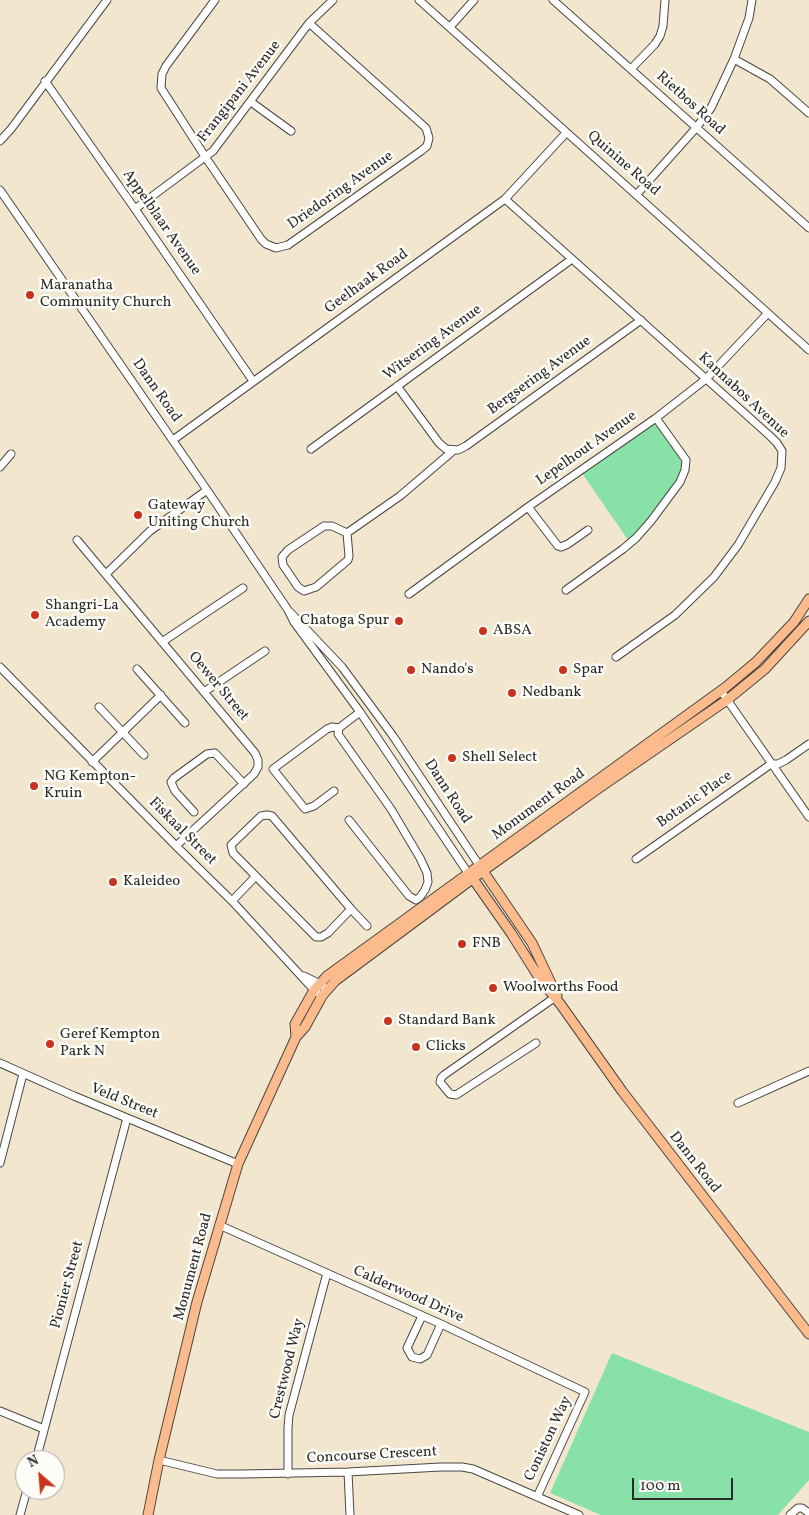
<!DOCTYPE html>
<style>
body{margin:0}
#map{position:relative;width:809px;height:1515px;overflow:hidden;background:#f2e7ce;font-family:Vollkorn,serif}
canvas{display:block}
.north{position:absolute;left:15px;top:1450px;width:50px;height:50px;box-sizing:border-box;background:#fdfcf7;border:1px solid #a9a8a5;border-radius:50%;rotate:333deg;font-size:14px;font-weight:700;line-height:20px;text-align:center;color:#2b2b2b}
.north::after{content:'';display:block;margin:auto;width:18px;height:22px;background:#c8321e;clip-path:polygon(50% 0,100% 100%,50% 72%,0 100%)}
.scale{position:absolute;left:632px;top:1478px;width:101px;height:22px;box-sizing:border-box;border:2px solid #2b2b2b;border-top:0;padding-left:6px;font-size:15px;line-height:18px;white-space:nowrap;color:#2b2b2b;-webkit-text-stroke:4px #fdfcf7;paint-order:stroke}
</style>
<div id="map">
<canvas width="809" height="1515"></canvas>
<div class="north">N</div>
<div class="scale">100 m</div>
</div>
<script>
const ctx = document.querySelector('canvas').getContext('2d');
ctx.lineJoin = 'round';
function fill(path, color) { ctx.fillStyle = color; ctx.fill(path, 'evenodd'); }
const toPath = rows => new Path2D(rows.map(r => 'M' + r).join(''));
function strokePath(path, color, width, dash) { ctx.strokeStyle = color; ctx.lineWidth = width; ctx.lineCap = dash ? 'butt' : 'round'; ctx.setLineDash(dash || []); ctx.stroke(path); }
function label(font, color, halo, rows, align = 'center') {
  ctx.font = font + ' Vollkorn,serif'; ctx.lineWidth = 5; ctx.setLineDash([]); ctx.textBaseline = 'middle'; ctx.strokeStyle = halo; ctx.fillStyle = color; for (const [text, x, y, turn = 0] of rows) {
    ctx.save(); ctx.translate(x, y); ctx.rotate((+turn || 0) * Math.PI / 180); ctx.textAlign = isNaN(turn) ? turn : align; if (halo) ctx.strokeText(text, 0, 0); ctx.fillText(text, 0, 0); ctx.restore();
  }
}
const green = toPath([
 [651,424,657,425,682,459,682,464,678,477,669,491,644,524,628,540,582,473],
 [612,1353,809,1432,809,1480,778,1515,601,1515,550,1493]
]);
const minor = toPath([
 [215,0,166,66,162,74,161,88,206,158,261,239,266,244,276,248,288,245,421,151,427,146,429,138,426,128,309,23],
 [419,0,809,350],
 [553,0,809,228],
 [450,27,474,0],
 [734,59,770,79,809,113],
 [631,69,655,44,660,36,663,26,665,0],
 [45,81,135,209,253,381],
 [251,102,291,131],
 [0,141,11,129,107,0],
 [0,190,207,490,288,610,294,622,360,712,468,873],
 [637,194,696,128,711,108,734,59,749,18,752,0],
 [505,199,770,436,777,443,782,451,781,468,775,482,738,545,714,577,675,615,616,657],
 [135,209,213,151,309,23,333,0],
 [397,386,439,443,446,449,458,450,466,446,641,320],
 [173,440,505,199,566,133],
 [311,449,572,259],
 [0,467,11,454],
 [528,507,558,546,561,547,568,544,588,530],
 [324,526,332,526,347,533,349,556,348,560,316,587,304,591,298,587,283,565,282,557,288,550,324,526],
 [347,533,400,496,454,450],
 [77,540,255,753,258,760,258,767,254,774,176,846],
 [106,574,150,531,207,490],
 [566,590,623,549,636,538,651,521,680,482,685,470,686,460,656,418],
 [409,594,528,507,656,418,706,379,768,313],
 [290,612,342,667,393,736,479,865],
 [162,642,243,588],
 [0,667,176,846,232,901,314,990,322,996],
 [137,669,185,723],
 [721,691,809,817],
 [204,692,265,651],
 [99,707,144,755],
 [92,762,161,695],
 [771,764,778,764,786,760,809,744],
 [334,791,314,806,305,809,273,769,327,729,332,727,339,728],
 [194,812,175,791,171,782,174,778,207,754,215,753,244,784],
 [349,820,409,896,416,900,420,897,425,890,428,882,427,873,420,858,391,809,338,734,339,728,360,712],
 [636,859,771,764],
 [232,901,256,876],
 [351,909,328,933,321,937,316,937,233,853,231,845,261,816,267,815,272,816,351,909,367,926],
 [304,976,320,984,327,990],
 [536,1043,456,1095,450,1094,440,1082,441,1078,444,1075,554,998],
 [0,1063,74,1096,238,1164],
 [738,1103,809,1071],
 [0,1163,23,1074],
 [219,1225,441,1324,585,1392,537,1497],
 [422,1316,407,1348,412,1357,420,1359,427,1355,441,1324],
 [0,1411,44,1429],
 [36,1460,127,1118],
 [159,1460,217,1474,242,1474,348,1472,441,1467,462,1467,473,1469,579,1515],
 [348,1472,350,1515],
 [288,1474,288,1428,289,1415,327,1273],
 [20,1515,27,1490],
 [790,1515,798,1508,802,1508,809,1513]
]);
const major = toPath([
 [481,868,532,943,557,996],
 [471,876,511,933,540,979,561,1005,622,1091,809,1334],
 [296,1037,295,1024,314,990,327,976,726,687,756,662,794,622,809,599],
 [148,1515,159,1460,197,1302,238,1164,296,1037,305,1027,322,996,335,981,483,871,599,788,727,700,765,669,809,621]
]);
const markers = [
 [30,295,5,"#c8321e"],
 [138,515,5,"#c8321e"],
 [35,615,5,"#c8321e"],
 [399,621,5,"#c8321e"],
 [483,631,5,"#c8321e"],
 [411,670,5,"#c8321e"],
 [563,670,5,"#c8321e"],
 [512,693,5,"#c8321e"],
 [452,758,5,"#c8321e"],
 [34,786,5,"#c8321e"],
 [113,882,5,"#c8321e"],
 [462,944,5,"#c8321e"],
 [493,988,5,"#c8321e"],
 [388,1021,5,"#c8321e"],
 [50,1044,5,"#c8321e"],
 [416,1047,5,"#c8321e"]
];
const streetNames = [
 ["Frangipani Avenue",240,92,-52],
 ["Rietbos Road",690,104,42],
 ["Quinine Road",623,164,41],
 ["Driedoring Avenue",341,191,-35],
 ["Appelblaar Avenue",161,223,55],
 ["Geelhaak Road",367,282,-36],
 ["Witsering Avenue",433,343,-36],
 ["Bergsering Avenue",540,376,-36],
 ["Dann Road",156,391,55],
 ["Kannabos Avenue",743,396,43],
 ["Lepelhout Avenue",587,449,-35],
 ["Oewer Street",218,687,50],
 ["Dann Road",447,792,57],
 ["Botanic Place",695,800,-35],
 ["Monument Road",539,805,-36],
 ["Fiskaal Street",182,832,45],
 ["Veld Street",124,1102,22],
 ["Dann Road",694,1163,52],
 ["Monument Road",194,1267,-75],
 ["Pionier Street",68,1285,-75],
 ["Calderwood Drive",408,1295,24],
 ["Crestwood Way",288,1369,-76],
 ["Coniston Way",549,1439,-65],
 ["Concourse Crescent",372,1456,-3]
];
const poiNames = [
 ["Maranatha",40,286],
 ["Community Church",40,303],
 ["Gateway",148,506],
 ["Uniting Church",148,523],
 ["Shangri-La",45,606],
 ["Academy",45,623],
 ["Chatoga Spur",389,621,"right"],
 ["ABSA",493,631],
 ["Nando's",421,670],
 ["Spar",573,670],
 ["Nedbank",522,693],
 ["Shell Select",462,758],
 ["NG Kempton-",44,777],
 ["Kruin",44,794],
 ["Kaleideo",123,882],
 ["FNB",472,944],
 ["Woolworths Food",503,988],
 ["Standard Bank",398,1021],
 ["Geref Kempton",60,1035],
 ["Park N",60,1052],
 ["Clicks",426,1047]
];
fill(green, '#88e1a6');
strokePath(minor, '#494743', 9);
strokePath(major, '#494743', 11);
strokePath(minor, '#fff', 7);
strokePath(major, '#fbbb8c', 9);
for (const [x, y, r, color] of markers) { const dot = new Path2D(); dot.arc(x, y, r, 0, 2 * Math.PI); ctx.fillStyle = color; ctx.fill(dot); strokePath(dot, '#fdfcf7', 2); }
label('15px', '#2b2b2b', '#fdfcf7', streetNames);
label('15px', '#2b2b2b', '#fdfcf7', poiNames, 'left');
</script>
